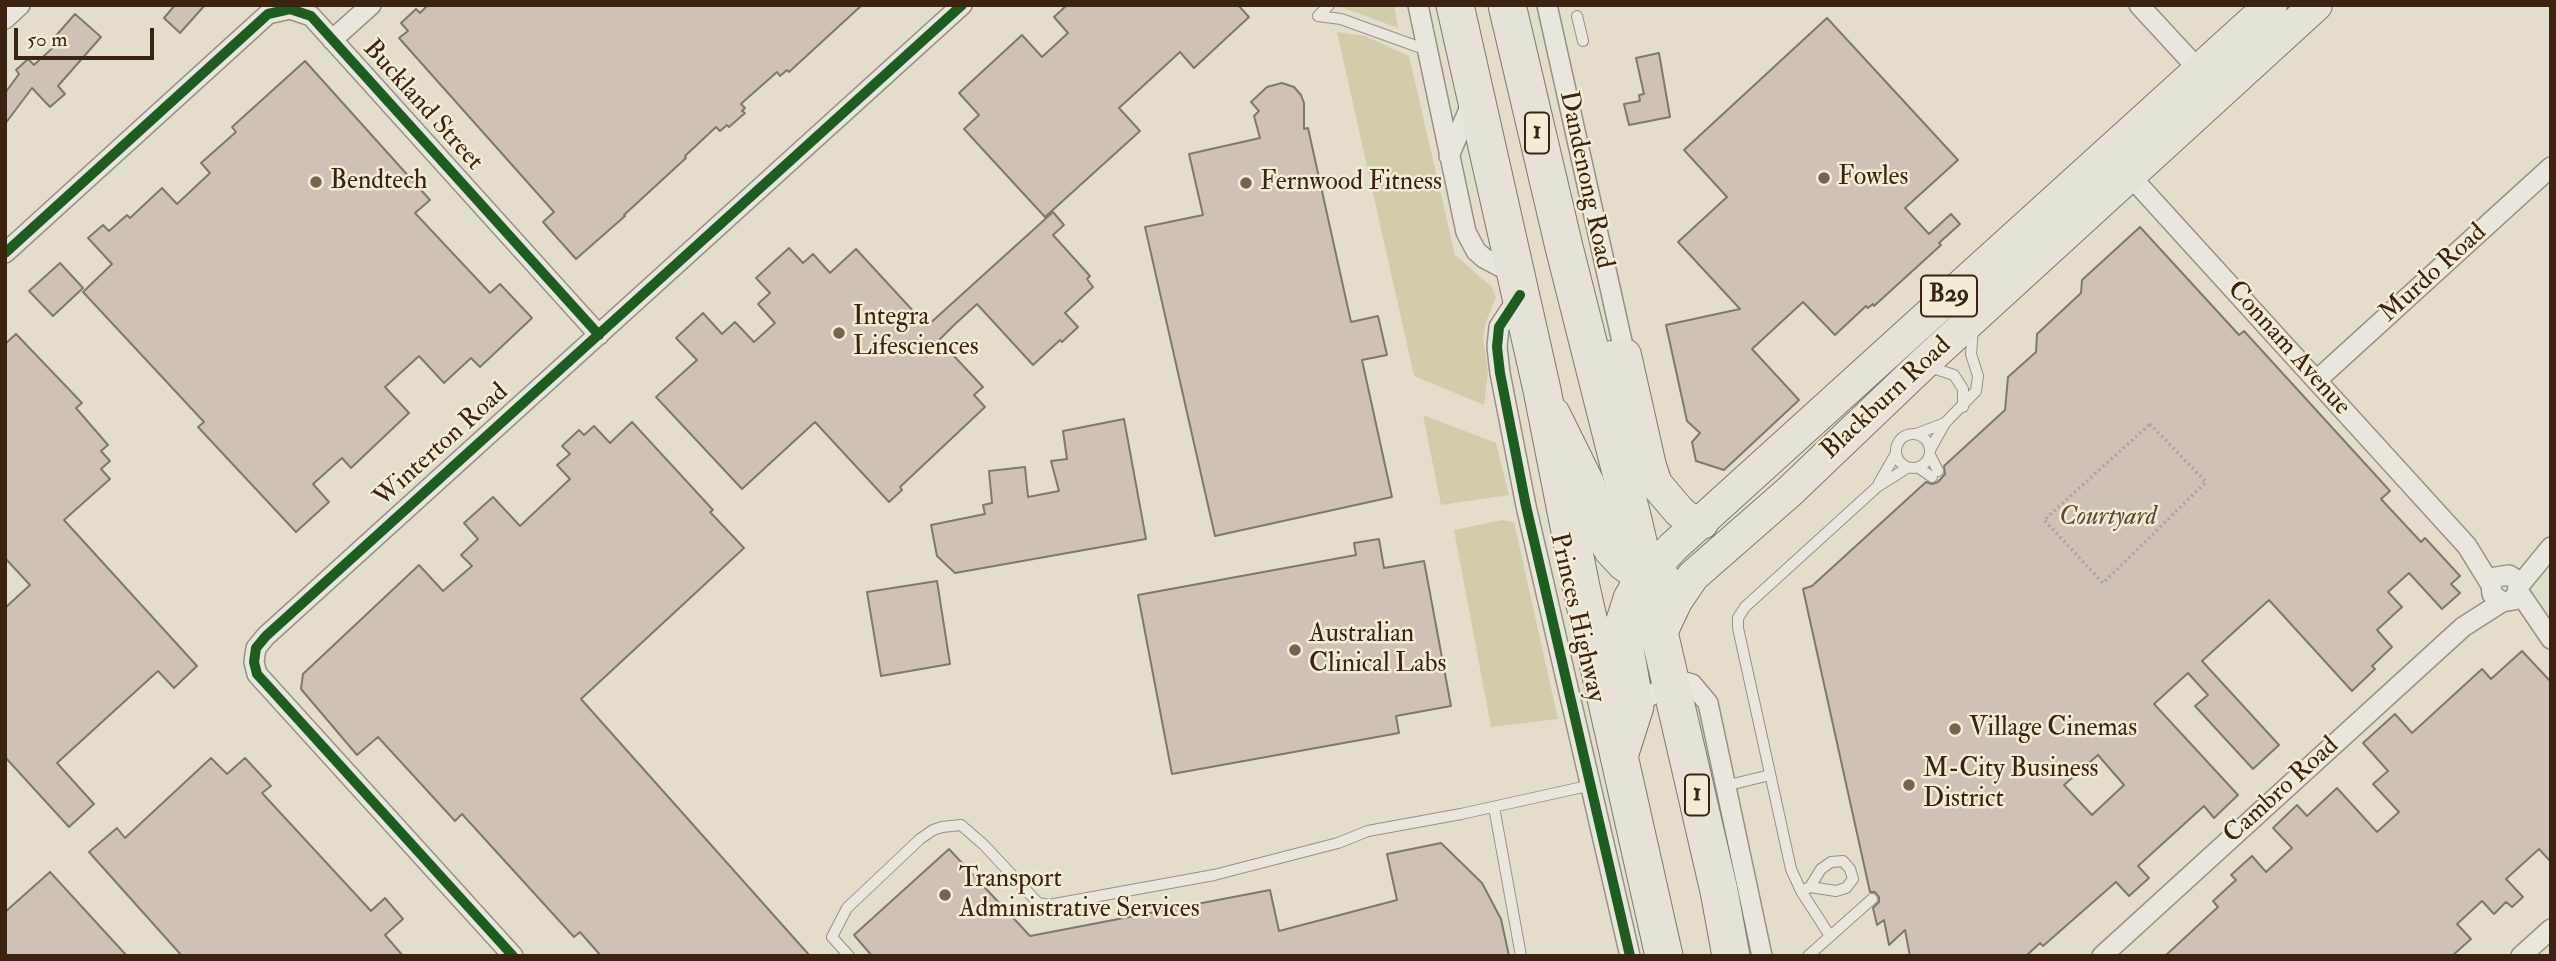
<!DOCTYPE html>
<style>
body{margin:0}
#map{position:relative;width:2556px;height:961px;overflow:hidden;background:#e3decc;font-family:"IM FELL Double Pica",serif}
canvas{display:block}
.frame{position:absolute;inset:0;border:7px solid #3c2211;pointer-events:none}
.scale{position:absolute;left:14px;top:28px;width:140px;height:32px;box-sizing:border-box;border:4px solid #3c2211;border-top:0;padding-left:9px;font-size:21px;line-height:24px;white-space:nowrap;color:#3c2211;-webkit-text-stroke:5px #f3edd7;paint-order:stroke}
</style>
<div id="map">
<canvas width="2556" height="961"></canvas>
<div class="frame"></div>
<div class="scale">50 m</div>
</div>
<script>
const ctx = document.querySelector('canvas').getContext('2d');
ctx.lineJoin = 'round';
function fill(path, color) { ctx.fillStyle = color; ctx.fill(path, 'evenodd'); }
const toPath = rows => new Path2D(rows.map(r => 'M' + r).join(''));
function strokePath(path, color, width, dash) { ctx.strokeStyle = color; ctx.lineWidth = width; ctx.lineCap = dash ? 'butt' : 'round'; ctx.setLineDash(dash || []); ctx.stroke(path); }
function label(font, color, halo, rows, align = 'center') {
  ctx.font = font + ' "IM FELL Double Pica",serif'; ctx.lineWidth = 5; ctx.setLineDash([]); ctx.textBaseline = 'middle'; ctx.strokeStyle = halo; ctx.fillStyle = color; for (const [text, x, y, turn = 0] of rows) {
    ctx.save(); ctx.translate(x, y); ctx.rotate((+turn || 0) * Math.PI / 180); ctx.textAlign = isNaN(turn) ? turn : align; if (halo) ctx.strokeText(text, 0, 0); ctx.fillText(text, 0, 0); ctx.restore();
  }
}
const green = toPath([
 [1342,5,1394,5,1398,28,1341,7],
 [1337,32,1365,36,1409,56,1455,255,1492,287,1496,297,1486,322,1483,338,1488,372,1484,405,1414,376],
 [1423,415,1496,443,1509,495,1441,505],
 [1502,520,1514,522,1558,719,1491,727,1454,530]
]);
const building = toPath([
 [175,5,205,5,180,33,164,18,175,5],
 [428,5,862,5,789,72,787,70,780,76,777,72,743,102,741,104,745,108,742,111,745,113,729,127,727,125,720,131,716,127,685,156,686,158,624,215,625,216,576,259,543,222,554,212,399,38,408,31,401,23,416,9,420,13,428,5],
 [1067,5,1238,5,1249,17,1194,68,1180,52,1119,108,1140,131,1045,217,964,129,979,115,959,93,1022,35,1042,57,1068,33,1054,17,1067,5],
 [75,14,101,37,58,86,65,94,50,107,32,88,5,124,5,93,19,74,16,70,28,59,34,65,58,43,53,39,75,14],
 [1827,18,1958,160,1905,208,1929,234,1951,214,1960,224,1939,243,1941,245,1874,306,1873,304,1868,308,1866,306,1835,335,1803,302,1752,349,1799,400,1724,470,1696,461,1692,442,1700,433,1687,421,1666,325,1740,309,1678,242,1727,197,1684,150,1827,18],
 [1659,53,1670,117,1629,125,1624,104,1640,101,1639,95,1644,94,1636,58,1659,53],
 [305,61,430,200,415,213,490,293,500,284,532,318,480,367,471,358,444,383,419,356,385,387,409,413,351,468,342,458,313,484,329,502,296,532,198,427,204,422,83,292,112,264,88,238,103,225,109,231,127,215,130,218,162,188,177,204,210,173,201,163,236,132,232,127,305,61],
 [1282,83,1294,87,1301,95,1304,103,1304,129,1308,128,1351,322,1378,316,1387,355,1362,360,1392,497,1215,536,1145,227,1203,215,1189,154,1260,138,1254,116,1259,111,1251,102,1267,87,1282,83],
 [1053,212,1064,225,1053,235,1090,276,1087,279,1093,287,1065,313,1078,327,1062,342,1060,340,1033,365,977,304,953,326,939,340,983,387,974,395,985,407,900,487,902,490,889,502,815,422,742,489,656,397,697,360,676,338,703,313,722,334,735,322,754,342,775,323,758,304,770,293,756,278,789,248,803,263,813,254,830,273,856,249,927,326,1053,212],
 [2140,227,2239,335,2244,331,2390,491,2381,499,2421,542,2425,538,2460,576,2451,584,2460,593,2442,609,2409,573,2388,592,2402,607,2377,630,2392,647,2372,666,2375,669,2352,691,2269,600,2202,661,2279,745,2253,769,2195,706,2208,695,2188,673,2154,704,2238,795,2214,818,2204,806,2138,866,2149,878,2129,896,2116,882,2043,946,2040,943,2026,956,1910,956,1905,930,1889,945,1884,920,1877,925,1873,908,1879,902,1879,897,1875,892,1870,892,1803,589,1812,586,1926,482,1932,484,1938,482,1945,474,1944,466,2005,410,2008,377,2036,352,2037,334,2081,293,2082,280,2140,227],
 [2098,755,2124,785,2092,815,2064,785,2098,755],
 [60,263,83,288,53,316,29,291,60,263],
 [16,334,82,403,76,408,108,445,101,451,110,461,101,469,110,479,64,520,197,666,174,688,158,671,57,763,94,804,69,827,5,757,5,608,30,585,5,558,5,344,16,334],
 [1124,419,1146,539,955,573,937,556,931,525,985,514,983,505,992,503,989,471,1025,467,1028,497,1059,491,1051,461,1067,459,1063,431,1124,419],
 [632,422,713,510,710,512,744,548,581,699,810,956,601,956,580,932,574,937,462,814,455,821,378,737,357,755,301,689,303,674,419,565,443,591,472,566,461,555,478,539,464,523,493,497,520,526,570,479,557,465,570,454,562,446,579,430,584,435,594,426,610,443,632,422],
 [1379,539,1384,568,1424,561,1451,706,1396,716,1399,733,1172,774,1138,595,1356,555,1354,543,1379,539],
 [937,581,950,664,881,676,867,592,937,581],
 [2522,651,2551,682,2551,862,2539,849,2506,879,2523,897,2512,907,2506,902,2494,914,2482,901,2457,924,2471,939,2452,956,2165,956,2218,907,2213,901,2236,880,2231,875,2252,856,2266,872,2292,848,2273,828,2297,805,2307,816,2337,788,2377,832,2399,812,2373,784,2388,771,2363,743,2395,714,2412,733,2482,669,2491,679,2522,651],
 [211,758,227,774,245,758,271,786,262,793,371,911,385,898,403,919,385,935,403,956,182,956,89,852,117,828,125,838,211,758],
 [1441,843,1482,883,1501,919,1509,956,872,956,854,935,949,849,1030,936,1270,890,1279,931,1397,900,1387,854,1441,843],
 [50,872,127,956,5,956,5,912,50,872]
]);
const path = toPath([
 [2150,424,2206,482,2103,583,2044,520,2150,424]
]);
const lane = toPath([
 [1318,16,1341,19,1427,50],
 [1318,16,1329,5],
 [1577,16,1583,41],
 [1930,367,1954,375,1963,389,1963,407],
 '1896 451a17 17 0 1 1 34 0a17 17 0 1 1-34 0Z',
 [1916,434,1945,423],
 [1930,450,1945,423,1976,391,1978,376,1971,354,1973,328],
 [1930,455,1938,471],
 [1919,468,1932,477],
 [1879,483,1895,455],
 [1725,786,1770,775],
 [1494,807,1521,956],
 [1801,891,1810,887,1821,869,1831,862,1843,861,1850,869,1853,879,1846,888,1836,891,1810,887],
 [1830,936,1801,891,1791,869,1738,628,1738,618,1745,607,1877,487,1907,468],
 [849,956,832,937,847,908,920,839,933,830,942,827,961,825,984,845,1038,903,1049,905,1214,875,1338,843,1368,831,1461,814,1592,785],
 [1808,956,1872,899]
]);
const street = toPath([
 [1418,5,1466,232,1476,251,1484,258,1516,275],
 [1547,5,1625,355],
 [2139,5,2199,70],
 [5,19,20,5],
 [332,40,371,5],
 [1449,156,1473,100],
 [2123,168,2467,546,2491,585],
 [5,253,268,14,290,9,311,16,599,335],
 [1520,295,1499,327,1497,347,1500,373,1526,506,1630,956],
 [2317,380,2551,167],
 [2519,586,2551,547],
 [2519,592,2551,639],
 [1635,706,1671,682,1681,681,1692,684,1708,703,1762,956],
 [513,956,257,674,254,662,256,648,266,636,962,5],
 [2102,956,2463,627,2502,602,2514,600,2519,586,2515,579,2509,575,2496,577,2491,585,2492,594,2502,602],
 [2521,956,2551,929]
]);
const primary = toPath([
 [1593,360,1625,355,1650,466,1656,484,1679,511,1687,518,1702,523],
 [1554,414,1588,483,1605,541,1610,550,1623,564,1638,575,1663,577],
 [1645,577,1673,547,2271,5],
 [1660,635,1676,601,1693,576,1789,492,1922,365,2316,5]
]);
const highway = toPath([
 [1455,5,1542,390,1581,587,1664,956],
 [1507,5,1564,247,1633,520,1719,891,1731,956],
 [1620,753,1635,706,1623,638,1623,627,1632,599,1645,577]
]);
const cycleway = toPath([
 [5,253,268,14,290,9,311,16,599,335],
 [1520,295,1499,327,1497,347,1500,373,1526,506,1630,956],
 [513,956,257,674,254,662,256,648,266,636,962,5]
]);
const markers = [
 [1824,178,7,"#766452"],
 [316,182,7,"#766452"],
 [1246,183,7,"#766452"],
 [839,333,7,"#766452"],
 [1295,650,7,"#766452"],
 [1955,729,7,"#766452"],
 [1909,785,7,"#766452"],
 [945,895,7,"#766452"]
];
const shields = [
 [1537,133,24],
 [1949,296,56],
 [1697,795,24]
];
const shieldNames = [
 ["1",1537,133],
 ["B29",1949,296],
 ["1",1697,795]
];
const streetNames = [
 ["Buckland Street",422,106,48],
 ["Dandenong Road",1585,180,78],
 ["Murdo Road",2434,274,-42],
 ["Connam Avenue",2288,349,48],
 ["Blackburn Road",1887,399,-43],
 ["Winterton Road",442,446,-42],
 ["Princes Highway",1576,618,77],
 ["Cambro Road",2282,791,-42]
];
const poiNames = [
 ["Fowles",1838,178],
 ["Bendtech",330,182],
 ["Fernwood Fitness",1260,183],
 ["Integra",853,318],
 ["Lifesciences",853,348],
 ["Australian",1309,635],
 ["Clinical Labs",1309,665],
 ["Village Cinemas",1969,729],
 ["M-City Business",1923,770],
 ["District",1923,800],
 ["Transport",959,880],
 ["Administrative Services",959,910]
];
const parkNames = [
 ["Courtyard",2108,518]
];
fill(green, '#d0ceaa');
fill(building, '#d0c1b6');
strokePath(building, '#7f786d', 2);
strokePath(lane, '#989185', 12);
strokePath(street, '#989185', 22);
strokePath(primary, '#7f786d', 34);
strokePath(highway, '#7f786d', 39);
strokePath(path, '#a9a49c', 3.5, [2, 3.5]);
strokePath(lane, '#e9e6dd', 10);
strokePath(street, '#e9e6dd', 19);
strokePath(primary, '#e6e2d8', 32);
strokePath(highway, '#e6e2d8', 37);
strokePath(cycleway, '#1b5e20', 10);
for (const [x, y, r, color] of markers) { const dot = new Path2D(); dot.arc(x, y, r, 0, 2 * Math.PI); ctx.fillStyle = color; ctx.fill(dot); strokePath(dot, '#f3edd7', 2.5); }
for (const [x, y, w] of shields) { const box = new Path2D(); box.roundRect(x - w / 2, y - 20.5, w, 41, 5); ctx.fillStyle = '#f3edd7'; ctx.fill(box); strokePath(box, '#3c2211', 2); }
label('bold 24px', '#3c2211', null, shieldNames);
label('26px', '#3c2211', '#f3edd7', streetNames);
label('26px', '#3c2211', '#f3edd7', poiNames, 'left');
label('italic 26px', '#5d4a30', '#f3edd7', parkNames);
</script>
